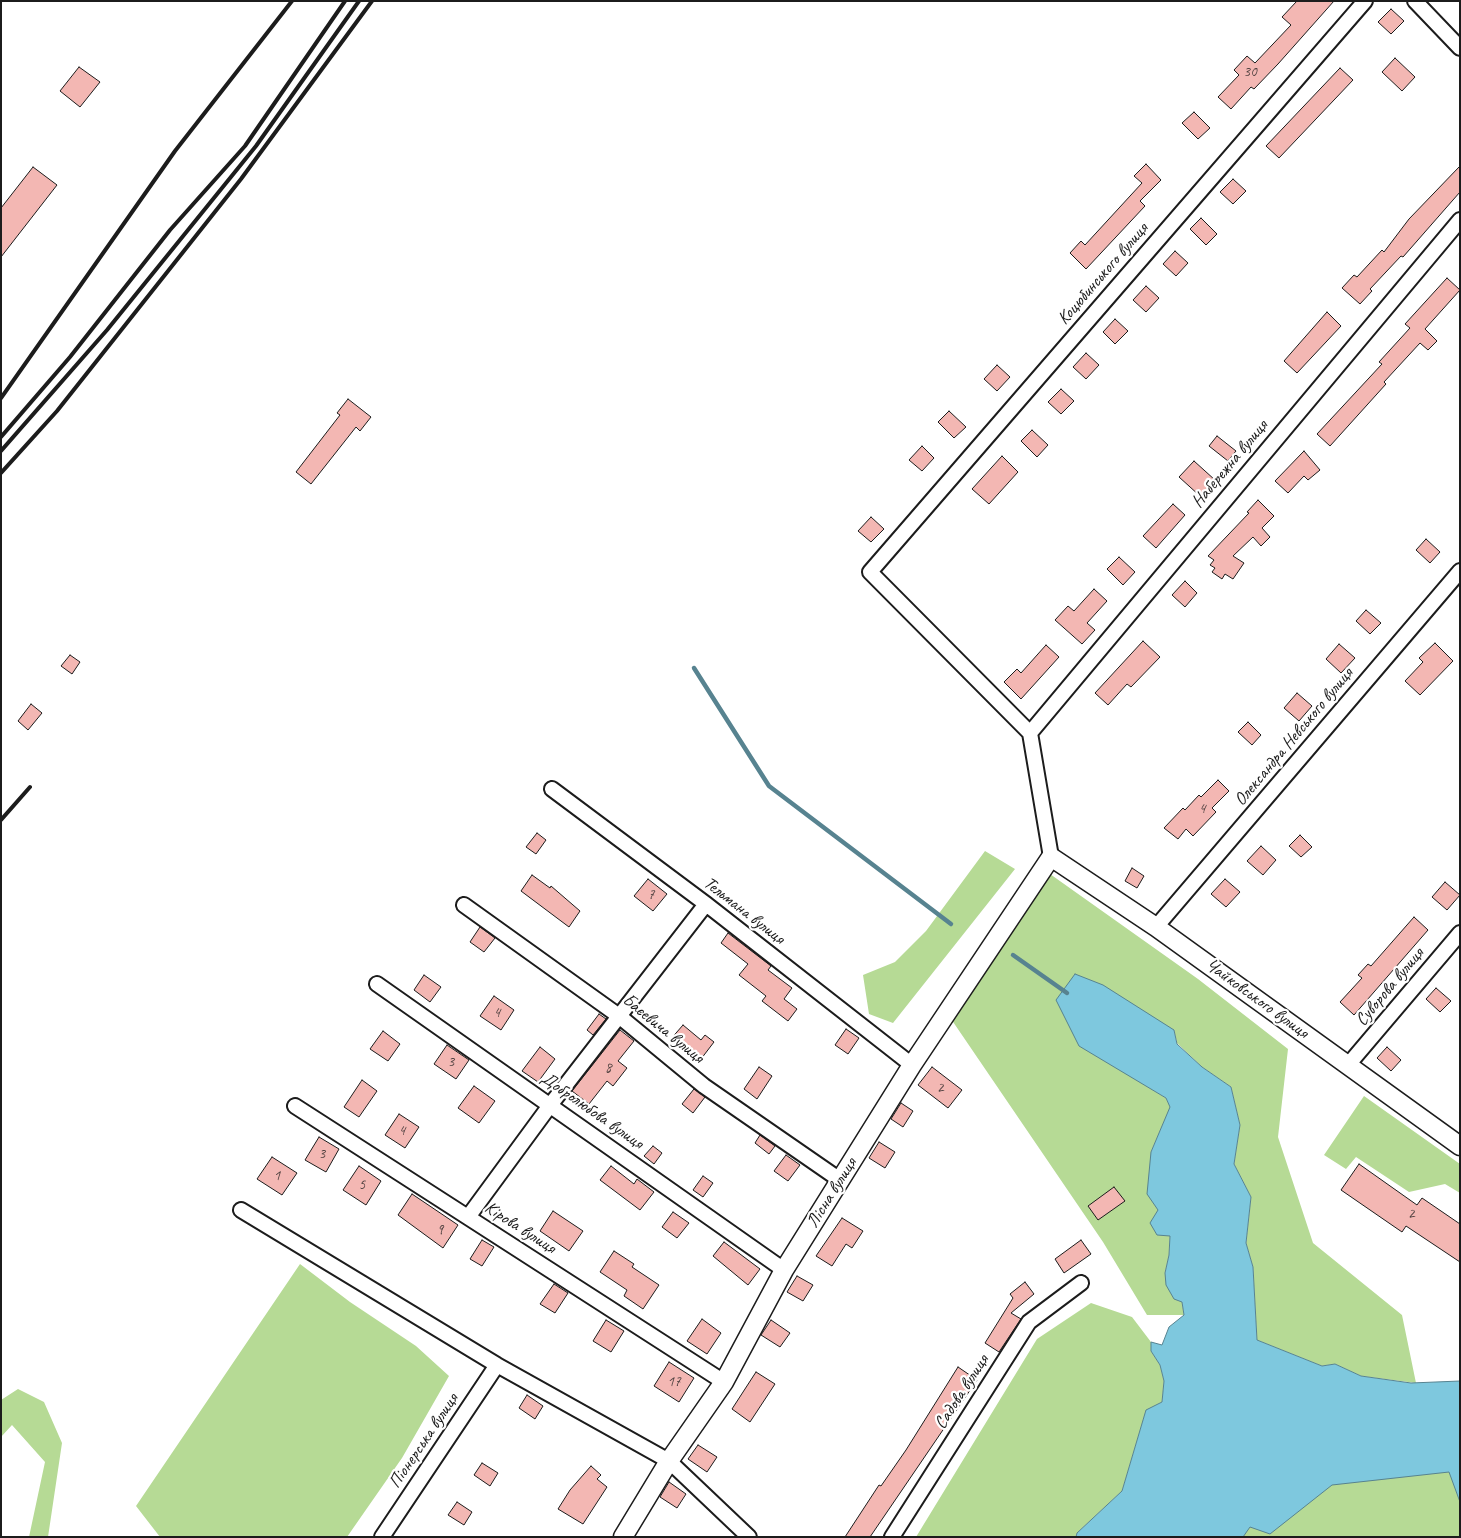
<!DOCTYPE html>
<meta charset="utf-8">
<style>
body{margin:0}
#map{position:relative;width:1461px;height:1538px;overflow:hidden;background:#fff;font-family:Caveat,sans-serif}
canvas{display:block}
.frame{position:absolute;inset:0;border:2px solid #1c1c1c;pointer-events:none}
</style>
<div id="map">
<canvas width="1461" height="1538"></canvas>
<div class="frame"></div>
</div>
<script>
const ctx = document.querySelector('canvas').getContext('2d');
ctx.lineJoin = 'round';
function fill(path, color) { ctx.fillStyle = color; ctx.fill(path, 'evenodd'); }
const toPath = rows => new Path2D(rows.map(r => 'M' + r).join(''));
function strokePath(path, color, width, dash) { ctx.strokeStyle = color; ctx.lineWidth = width; ctx.lineCap = dash ? 'butt' : 'round'; ctx.setLineDash(dash || []); ctx.stroke(path); }
function label(font, color, halo, rows, align = 'center') {
  ctx.font = font + ' Caveat,sans-serif'; ctx.lineWidth = 4.5; ctx.setLineDash([]); ctx.textBaseline = 'middle'; ctx.strokeStyle = halo; ctx.fillStyle = color; for (const [text, x, y, turn = 0] of rows) {
    ctx.save(); ctx.translate(x, y); ctx.rotate((+turn || 0) * Math.PI / 180); ctx.textAlign = isNaN(turn) ? turn : align; if (halo) ctx.strokeText(text, 0, 0); ctx.fillText(text, 0, 0); ctx.restore();
  }
}
const green = toPath([
 [985,851,1015,869,893,1023,869,1014,863,975,895,962,926,931],
 [1050,874,1198,979,1288,1049,1278,1137,1313,1243,1402,1315,1416,1383,1361,1376,1335,1364,1322,1366,1257,1340,1253,1267,1246,1243,1251,1197,1234,1164,1240,1125,1231,1087,1202,1067,1177,1043,1174,1030,1127,1073,1166,1098,1171,1107,1151,1152,1158,1210,1170,1236,1169,1255,1165,1273,1182,1302,1184,1315,1147,1315,1103,1242,947,1013],
 [1364,1096,1460,1164,1460,1193,1445,1184,1409,1192,1356,1157,1346,1169,1324,1155],
 [300,1264,350,1302,416,1346,449,1376,402,1458,347,1537,160,1537,136,1506],
 [1091,1303,1132,1317,1151,1342,1151,1351,1160,1365,1164,1381,1162,1402,1146,1411,1122,1491,1077,1533,1076,1537,916,1537,1037,1339],
 [18,1389,44,1402,62,1443,48,1537,29,1537,45,1462,12,1425,1,1437,1,1400],
 [1222,1441,1460,1472,1460,1537,1122,1537]
]);
const water = toPath([
 [1075,974,1103,985,1174,1030,1177,1044,1202,1067,1231,1087,1240,1125,1234,1164,1251,1197,1246,1243,1253,1267,1257,1340,1322,1366,1335,1364,1361,1376,1411,1383,1460,1381,1460,1502,1449,1472,1332,1485,1270,1534,1250,1527,1243,1537,1076,1537,1077,1533,1122,1491,1146,1410,1162,1402,1164,1381,1160,1365,1151,1351,1151,1342,1162,1345,1169,1327,1184,1315,1182,1302,1174,1299,1166,1285,1165,1273,1169,1255,1170,1236,1157,1235,1150,1223,1158,1210,1147,1194,1151,1152,1170,1107,1166,1098,1079,1046,1056,1000,1075,974]
]);
const stream = toPath([
 [694,668,769,786,951,924],
 [1013,955,1067,993]
]);
const building = toPath([
 [1297,1,1334,1,1278,64,1254,89,1251,87,1231,109,1218,97,1239,75,1234,70,1247,56,1255,63,1291,25,1282,17,1297,1],
 [1391,9,1404,21,1391,34,1378,22,1391,9],
 [1395,58,1415,77,1402,91,1382,72,1395,58],
 [79,67,100,82,80,107,60,91,79,67],
 [1340,68,1353,80,1279,158,1266,146,1340,68],
 [1194,112,1210,128,1198,139,1182,123,1194,112],
 [1146,164,1161,180,1140,201,1145,206,1086,269,1070,253,1081,241,1085,245,1142,183,1134,176,1146,164],
 [1460,166,1460,192,1403,257,1401,256,1370,289,1372,291,1360,304,1342,288,1354,275,1357,277,1382,250,1384,252,1409,219,1460,166],
 [33,167,57,185,1,257,1,208,33,167],
 [1233,179,1246,191,1233,204,1220,192,1233,179],
 [1201,218,1217,234,1206,245,1190,229,1201,218],
 [1175,251,1188,263,1176,276,1163,264,1175,251],
 [1447,278,1460,290,1425,329,1437,341,1428,350,1420,343,1384,382,1386,384,1330,446,1317,434,1382,364,1379,362,1410,328,1405,324,1447,278],
 [1146,286,1159,298,1146,312,1133,300,1146,286],
 [1327,312,1341,326,1297,373,1284,361,1327,312],
 [1115,319,1128,331,1115,344,1103,332,1115,319],
 [1086,353,1099,365,1086,379,1073,367,1086,353],
 [997,365,1010,377,997,391,984,379,997,365],
 [1061,389,1074,401,1061,414,1048,402,1061,389],
 [348,399,371,417,360,431,356,427,311,484,296,472,340,415,337,413,348,399],
 [949,411,966,427,954,438,938,422,949,411],
 [1032,430,1048,445,1037,457,1021,441,1032,430],
 [1217,436,1236,451,1228,461,1209,446,1217,436],
 [922,446,934,458,922,471,909,460,922,446],
 [1304,451,1320,470,1308,480,1304,476,1288,493,1275,481,1304,451],
 [1002,456,1018,472,989,504,972,489,1002,456],
 [1194,461,1215,480,1200,496,1179,477,1194,461],
 [1258,500,1274,516,1262,528,1270,537,1261,546,1253,537,1233,556,1244,563,1233,579,1225,574,1222,579,1212,572,1215,568,1210,565,1214,560,1208,556,1249,513,1247,512,1258,500],
 [1173,504,1185,515,1156,548,1143,536,1173,504],
 [871,517,884,529,871,542,858,531,871,517],
 [1426,539,1440,552,1430,563,1416,550,1426,539],
 [1119,557,1135,572,1123,585,1107,569,1119,557],
 [1185,581,1197,593,1185,607,1172,595,1185,581],
 [1094,589,1107,601,1087,623,1095,630,1082,644,1055,620,1068,606,1074,611,1094,589],
 [1366,610,1381,623,1370,634,1356,621,1366,610],
 [1143,641,1160,657,1131,687,1127,684,1108,705,1095,693,1143,641],
 [1435,643,1453,661,1420,695,1405,681,1423,662,1419,658,1435,643],
 [1339,644,1355,658,1341,673,1326,659,1339,644],
 [1046,645,1059,657,1021,699,1004,682,1017,669,1021,673,1046,645],
 [70,655,80,662,72,674,61,666,70,655],
 [1297,693,1312,706,1299,721,1284,708,1297,693],
 [31,704,42,713,28,730,18,721,31,704],
 [1248,722,1261,735,1252,745,1238,732,1248,722],
 [1218,780,1229,791,1212,808,1216,812,1193,836,1186,829,1178,839,1164,828,1183,808,1185,810,1199,795,1201,797,1218,780],
 [537,833,546,840,536,854,526,847,537,833],
 [1300,835,1312,847,1301,857,1289,846,1300,835],
 [1261,846,1276,860,1263,875,1247,861,1261,846],
 [1132,868,1144,876,1137,888,1125,881,1132,868],
 [532,875,550,888,551,886,580,911,569,927,521,891,532,875],
 [648,879,667,894,653,911,634,896,648,879],
 [1225,879,1240,892,1226,907,1211,894,1225,879],
 [1445,882,1460,895,1447,910,1432,897,1445,882],
 [1414,917,1428,930,1354,1015,1340,1002,1362,978,1358,975,1368,964,1371,966,1414,917],
 [480,927,495,938,484,952,470,942,480,927],
 [728,933,771,966,768,970,792,988,784,999,797,1009,788,1021,762,1001,766,996,739,975,748,964,721,943,728,933],
 [424,975,441,987,430,1002,414,990,424,975],
 [1436,988,1451,1001,1440,1012,1426,999,1436,988],
 [494,996,514,1010,501,1030,480,1016,494,996],
 [599,1014,606,1019,593,1035,587,1030,599,1014],
 [683,1025,701,1040,705,1035,714,1042,701,1059,683,1045,680,1049,670,1040,683,1025],
 [846,1029,859,1038,848,1054,835,1045,846,1029],
 [620,1030,634,1041,618,1061,627,1068,613,1086,607,1081,589,1104,572,1091,620,1030],
 [383,1031,400,1044,388,1061,370,1049,383,1031],
 [447,1045,469,1060,456,1079,434,1064,447,1045],
 [540,1047,555,1059,538,1082,522,1071,540,1047],
 [1387,1047,1401,1060,1391,1071,1377,1058,1387,1047],
 [759,1067,772,1076,757,1099,744,1089,759,1067],
 [932,1067,962,1090,948,1108,918,1085,932,1067],
 [362,1080,377,1091,359,1117,344,1107,362,1080],
 [474,1086,495,1101,479,1123,458,1108,474,1086],
 [694,1089,705,1097,693,1113,682,1104,694,1089],
 [901,1103,913,1111,903,1127,891,1119,901,1103],
 [399,1114,419,1127,405,1148,385,1135,399,1114],
 [760,1135,775,1146,769,1154,755,1143,760,1135],
 [319,1137,339,1149,326,1172,305,1160,319,1137],
 [879,1142,895,1152,885,1168,869,1158,879,1142],
 [653,1146,662,1153,654,1164,644,1156,653,1146],
 [786,1155,800,1165,788,1181,774,1171,786,1155],
 [272,1157,297,1173,282,1195,257,1179,272,1157],
 [1359,1164,1417,1205,1422,1198,1460,1224,1460,1262,1406,1226,1402,1232,1341,1190,1359,1164],
 [359,1166,381,1181,366,1205,343,1190,359,1166],
 [611,1166,634,1184,637,1179,654,1192,640,1210,600,1180,611,1166],
 [703,1176,713,1183,703,1197,693,1190,703,1176],
 [1114,1187,1125,1201,1098,1220,1088,1206,1114,1187],
 [412,1194,458,1225,443,1248,398,1215,412,1194],
 [553,1211,583,1231,569,1251,540,1231,553,1211],
 [673,1212,689,1223,677,1238,662,1227,673,1212],
 [842,1218,863,1231,852,1248,846,1244,832,1266,816,1256,842,1218],
 [482,1240,494,1247,482,1266,470,1259,482,1240],
 [1081,1240,1091,1254,1064,1273,1055,1259,1081,1240],
 [724,1242,760,1269,748,1285,713,1256,724,1242],
 [614,1251,634,1264,632,1267,659,1285,643,1309,624,1296,627,1290,600,1272,614,1251],
 [797,1276,813,1285,803,1301,787,1292,797,1276],
 [1025,1282,1034,1294,1011,1313,1021,1319,999,1352,985,1343,1013,1298,1010,1294,1025,1282],
 [554,1284,568,1293,555,1313,540,1304,554,1284],
 [702,1319,721,1333,707,1354,687,1341,702,1319],
 [606,1320,624,1331,611,1352,593,1341,606,1320],
 [771,1320,790,1333,780,1347,761,1335,771,1320],
 [669,1362,694,1378,679,1402,654,1386,669,1362],
 [958,1367,977,1380,870,1537,845,1537,879,1485,881,1486,906,1450,958,1367],
 [756,1372,775,1384,750,1422,732,1409,756,1372],
 [527,1395,543,1406,535,1419,519,1408,527,1395],
 [698,1445,717,1457,707,1472,688,1459,698,1445],
 [482,1463,498,1473,490,1486,474,1475,482,1463],
 [591,1466,601,1475,597,1479,607,1487,583,1524,558,1509,570,1490,591,1466],
 [669,1482,686,1494,677,1508,660,1497,669,1482],
 [457,1502,472,1512,464,1525,448,1515,457,1502]
]);
const minor = toPath([
 [1415,1,1460,48],
 [1030,733,1460,220],
 [552,789,706,904,912,1065],
 [1051,857,1030,733,870,572,1365,1],
 [464,905,619,1016,704,1086,840,1180],
 [1156,927,1460,571],
 [377,984,784,1270],
 [1348,1065,1460,933],
 [295,1106,724,1382],
 [241,1210,497,1365,669,1461,749,1537],
 [468,1217,551,1104,706,904],
 [382,1537,497,1365],
 [892,1537,1029,1322,1081,1283]
]);
const tertiary = toPath([
 [623,1537,669,1461,724,1382,784,1270,912,1065,1051,857,1156,927,1460,1146]
]);
const rail = toPath([
 [1,398,175,151,292,1],
 [1,437,70,357,170,230,245,146,345,1],
 [1,451,107,330,256,146,359,1],
 [1,473,57,411,241,179,372,1],
 [1,820,30,787]
]);
const numberNames = [
 ["30",1250,72],
 ["4",1202,809],
 ["7",651,895],
 ["4",497,1013],
 ["3",451,1062],
 ["8",608,1068],
 ["2",940,1088],
 ["4",402,1131],
 ["3",322,1154],
 ["1",277,1176],
 ["5",362,1185],
 ["2",1411,1214],
 ["9",440,1230],
 ["17",674,1382]
];
const streetNames = [
 ["Коцюбинського вулиця",1103,274,-49],
 ["Набережна вулиця",1230,464,-50],
 ["Олександра Невського вулиця",1294,737,-50],
 ["Тельмана вулиця",744,911,38],
 ["Суворова вулиця",1390,987,-50],
 ["Чайковського вулиця",1257,999,36],
 ["Баєевича вулиця",663,1029,39],
 ["Добролюбова вулиця",592,1111,35],
 ["Лісна вулиця",832,1193,-58],
 ["Кірова вулиця",520,1228,33],
 ["Садова вулиця",962,1392,-57],
 ["Піонерська вулиця",424,1441,-56]
];
fill(green, '#b6da95');
fill(water, '#7ec8de');
strokePath(water, '#578390', 1);
strokePath(stream, '#578390', 4.5);
fill(building, '#f3b7b3');
strokePath(building, '#1c1c1c', 1);
strokePath(minor, '#1c1c1c', 18);
strokePath(tertiary, '#1c1c1c', 21);
strokePath(minor, '#fff', 14);
strokePath(tertiary, '#fff', 18);
strokePath(rail, '#1c1c1c', 4);
label('15px', '#524342', null, numberNames);
label('18px', '#1c1c1c', '#fff', streetNames);
</script>
